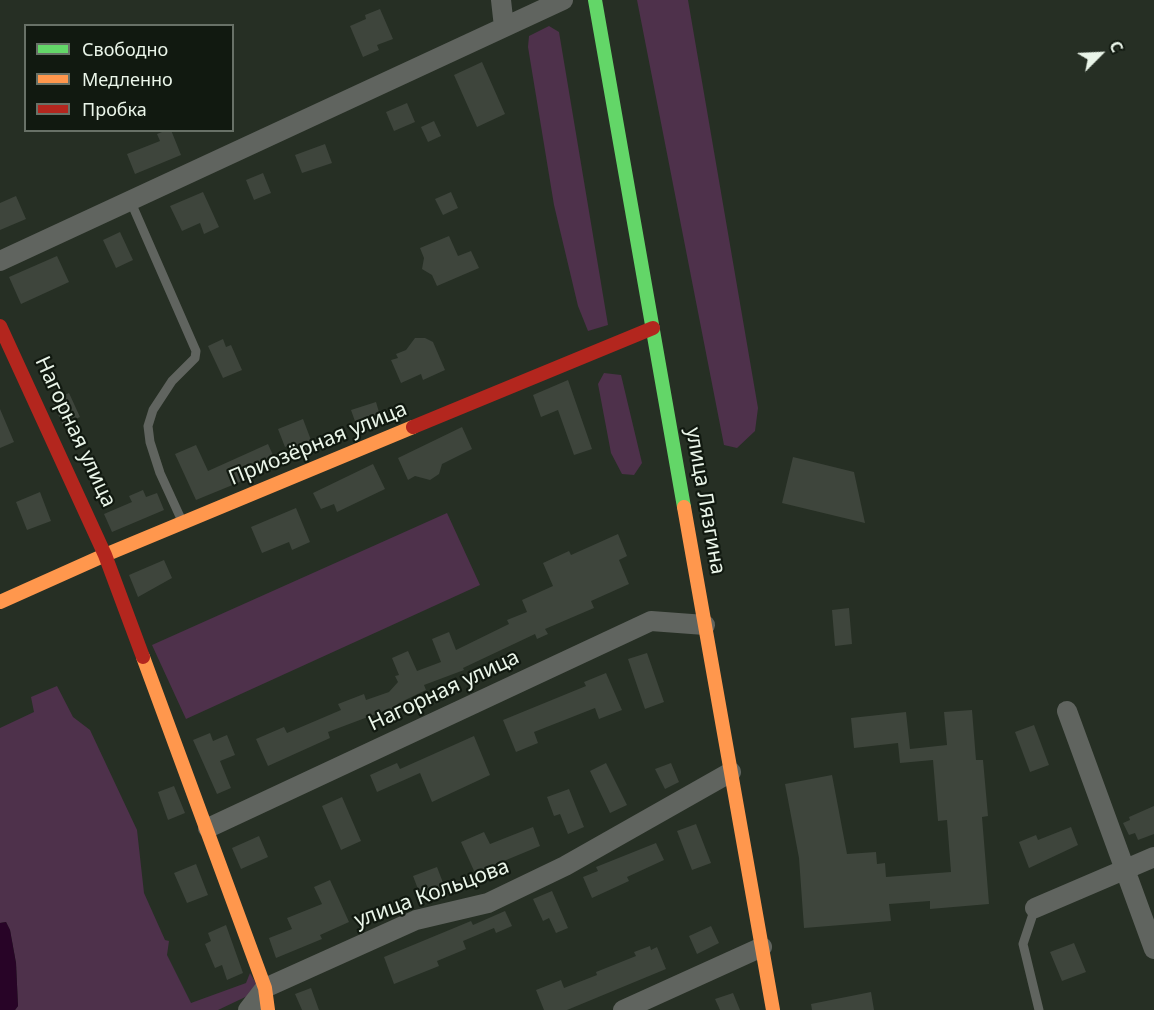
<!DOCTYPE html>
<meta charset="utf-8">
<style>
body{margin:0}
#map{position:relative;width:1154px;height:1010px;overflow:hidden;background:#262f24;font-family:"Noto Sans",sans-serif}
canvas{display:block}
.legend{position:absolute;left:24px;top:24px;width:210px;height:108px;box-sizing:border-box;background:#111910;border:2px solid #687167;margin:0;padding:8px 10px;list-style:none;font-size:18px;color:#eaf5e9}
.legend li{display:flex;align-items:center;gap:12px;height:30px}
.legend b{width:30px;border:2px solid #687167}
.north{position:absolute;left:1070px;top:24px;width:60px;height:60px;-webkit-text-stroke:4px #111910;paint-order:stroke;rotate:66deg;font-size:16px;font-weight:700;line-height:24px;text-align:center;color:#eaf5e9}
.north::after{content:'';display:block;margin:auto;width:21px;height:27px;background:#eaf5e9;clip-path:polygon(50% 0,100% 100%,50% 72%,0 100%)}
</style>
<div id="map">
<canvas width="1154" height="1010"></canvas>
<ul class="legend">
<li><b style="height:8px;background:#63d668"></b>Свободно</li>
<li><b style="height:8px;background:#ff974d"></b>Медленно</li>
<li><b style="height:8px;background:#b3261e"></b>Пробка</li>
</ul>
<div class="north">С</div>
</div>
<script>
const ctx = document.querySelector('canvas').getContext('2d');
ctx.lineJoin = 'round';
function fill(path, color) { ctx.fillStyle = color; ctx.fill(path, 'evenodd'); }
const toPath = rows => new Path2D(rows.map(r => 'M' + r).join(''));
function strokePath(path, color, width, dash) { ctx.strokeStyle = color; ctx.lineWidth = width; ctx.lineCap = dash ? 'butt' : 'round'; ctx.setLineDash(dash || []); ctx.stroke(path); }
function label(font, color, halo, rows, align = 'center') {
  ctx.font = font + ' "Noto Sans",sans-serif'; ctx.lineWidth = 4.5; ctx.setLineDash([]); ctx.textBaseline = 'middle'; ctx.strokeStyle = halo; ctx.fillStyle = color; for (const [text, x, y, turn = 0] of rows) {
    ctx.save(); ctx.translate(x, y); ctx.rotate((+turn || 0) * Math.PI / 180); ctx.textAlign = isNaN(turn) ? turn : align; if (halo) ctx.strokeText(text, 0, 0); ctx.fillText(text, 0, 0); ctx.restore();
  }
}
const green = toPath([
 [637,0,688,0,758,408,755,431,737,448,724,445],
 [549,26,559,32,608,325,588,331,578,306,554,205,528,47,529,36],
 [604,373,621,375,642,463,634,475,622,474,611,453,598,384],
 [447,513,480,585,186,719,152,645],
 [57,686,73,717,90,730,137,830,144,893,165,940,169,941,167,955,191,1003,246,983,250,973,260,990,218,1010,15,1010,18,1006,16,963,10,930,6,922,0,923,0,728,34,712,31,697]
]);
const water = toPath([
 [6,922,10,930,16,963,18,1006,15,1010,0,1010,0,923]
]);
const building = toPath([
 [380,9,393,39,377,45,379,50,363,57,350,26,366,19,365,15],
 [482,62,505,114,477,127,454,75],
 [407,103,415,122,394,131,386,112],
 [434,121,441,136,428,142,421,127],
 [167,130,171,130,181,155,135,174,127,154,160,141,157,134],
 [325,144,332,163,302,173,295,155],
 [263,173,271,193,254,200,246,180],
 [203,192,219,227,204,234,200,223,182,231,170,206],
 [451,192,458,208,443,215,435,199],
 [16,196,26,219,0,230,0,203],
 [120,232,133,260,116,268,103,240],
 [449,236,458,256,471,251,479,268,437,286,432,275,422,269,424,258,420,248],
 [57,256,69,282,21,304,9,277],
 [415,338,425,338,433,342,445,370,423,380,421,374,401,383,391,360,398,358,396,354,406,350],
 [223,339,226,347,231,345,242,370,223,378,208,346],
 [568,380,592,449,574,455,558,410,541,417,533,395],
 [69,393,80,417,63,425,52,401],
 [376,402,381,419,357,427,351,410],
 [0,409,14,442,0,448],
 [303,419,314,448,295,455,290,445,285,447,278,429],
 [462,427,472,449,442,464,439,474,430,480,415,476,408,480,398,458],
 [268,444,276,462,249,472,252,477,196,500,175,454,196,445,208,471],
 [793,457,854,472,865,523,782,503],
 [373,464,385,489,337,512,334,504,321,509,313,493],
 [143,490,146,497,157,493,164,510,112,532,104,514,132,502,129,496],
 [40,492,51,521,27,530,16,502],
 [296,508,310,542,292,550,289,542,262,553,251,527],
 [618,534,627,556,619,560,629,584,591,601,594,608,545,629,548,634,537,639,535,634,463,668,464,670,424,685,426,690,399,703,391,711,389,709,328,732,330,738,268,766,256,739,284,727,287,733,341,710,338,704,364,694,366,700,389,692,398,682,395,676,399,675,392,658,408,651,417,671,441,662,432,639,449,632,456,650,509,624,507,620,527,612,522,600,553,586,543,563,569,551,571,555],
 [164,560,172,578,138,597,129,575],
 [849,608,852,644,835,646,832,610],
 [647,653,664,702,645,709,628,659],
 [606,673,622,710,599,719,595,708,534,732,538,743,516,752,503,720,586,686,584,682],
 [972,710,976,760,983,760,988,816,982,817,989,904,930,909,930,901,889,904,891,921,804,928,799,858,785,784,832,775,847,854,876,852,877,864,885,863,886,877,951,872,947,820,938,821,933,760,900,763,898,743,854,748,851,718,906,712,910,749,947,745,944,712],
 [1034,725,1049,765,1030,772,1015,732],
 [210,733,213,741,227,735,235,755,220,761,231,788,217,794,193,740],
 [474,736,490,775,432,802,420,773,377,792,370,775,397,763,400,769],
 [606,763,627,805,610,813,590,771],
 [671,763,679,782,665,789,655,769],
 [174,786,185,813,168,820,158,792],
 [569,789,584,827,568,834,560,814,554,816,547,797],
 [342,797,361,841,341,850,322,806],
 [1154,806,1154,834,1138,840,1135,833,1129,835,1123,823,1130,820,1129,817],
 [696,824,711,863,692,870,677,831],
 [533,827,540,846,475,873,461,842,484,832,490,844],
 [1071,827,1078,845,1029,868,1019,842,1036,835,1038,840],
 [259,836,268,857,241,869,232,848],
 [656,843,664,860,627,877,629,881,592,898,583,877,598,871,596,867],
 [196,864,208,895,187,903,174,873],
 [437,867,445,888,421,897,413,876],
 [330,880,349,922,320,935,322,939,276,958,269,938,292,929,287,918,322,904,314,887],
 [552,891,568,928,556,933,549,918,543,921,533,899],
 [505,911,512,926,496,933,494,928,463,941,466,949,437,961,439,966,394,984,384,957,471,921,473,925],
 [226,925,243,973,227,980,222,965,215,968,205,944,211,941,208,933],
 [711,926,719,943,697,954,689,936],
 [1074,943,1086,972,1062,981,1050,952],
 [650,946,651,950,657,947,666,969,567,1010,544,1010,536,990,561,980,564,988,597,975,596,972,636,956,634,952],
 [311,988,319,1010,302,1010,295,994],
 [871,992,874,1010,812,1010,811,1004],
 [733,993,740,1010,720,1010,715,999]
]);
const lane = toPath([
 [130,200,196,351,195,358,172,381,153,410,148,426,150,442,160,473,182,521],
 [1035,908,1023,944,1039,1010]
]);
const street = toPath([
 [501,0,504,27],
 [0,261,563,0],
 [1067,711,1154,949],
 [208,828,651,621,705,625],
 [1035,908,1154,857],
 [248,1010,265,988,416,920,488,903,565,866,731,772],
 [623,1010,762,947]
]);
const fast = toPath([
 [595,0,684,507]
]);
const slow = toPath([
 [684,507,773,1010],
 [0,602,105,555,413,427],
 [143,657,265,988,268,1010]
]);
const jam = toPath([
 [0,326,105,555,143,657],
 [413,427,653,328]
]);
const streetNames = [
 ["Нагорная улица",75,432,65],
 ["Приозёрная улица",318,444,-22],
 ["улица Лязгина",705,501,80],
 ["Нагорная улица",444,691,-25],
 ["улица Кольцова",432,894,-20]
];
fill(green, '#4e314b');
fill(water, '#280427');
fill(building, '#3e453c');
strokePath(lane, '#60645f', 9);
strokePath(street, '#60645f', 20);
strokePath(fast, '#63d668', 14);
strokePath(slow, '#ff974d', 14);
strokePath(jam, '#b3261e', 14);
label('21px', '#eaf5e9', '#111910', streetNames);
</script>
